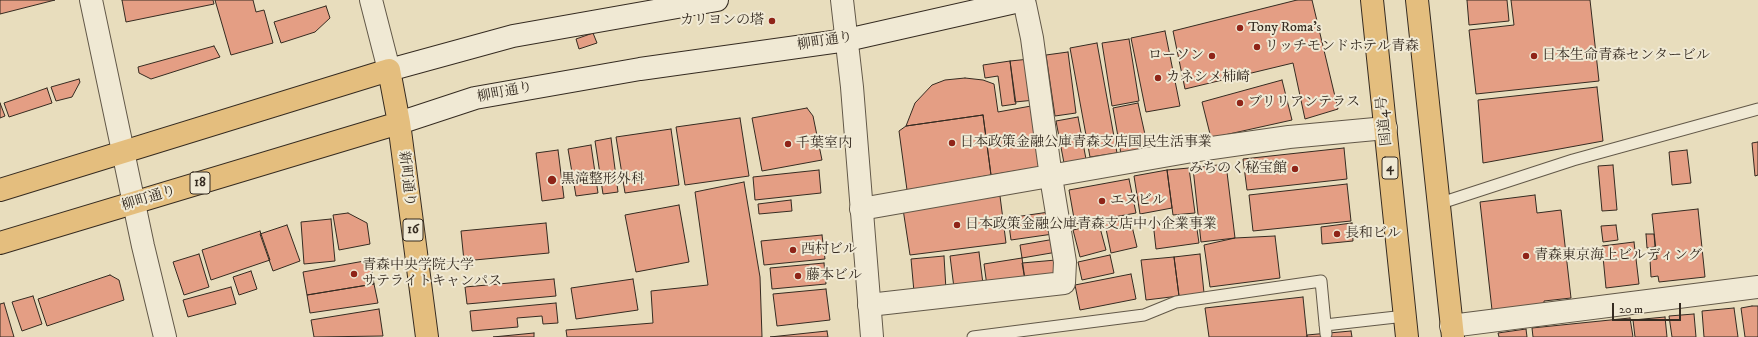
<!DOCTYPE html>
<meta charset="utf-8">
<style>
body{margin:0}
#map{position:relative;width:1758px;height:337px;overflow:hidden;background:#e8ddbd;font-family:"IM FELL DW Pica",serif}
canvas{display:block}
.scale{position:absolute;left:1612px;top:303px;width:69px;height:18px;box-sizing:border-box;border:2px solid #352b21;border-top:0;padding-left:5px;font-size:12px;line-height:14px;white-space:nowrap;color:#352b21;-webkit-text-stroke:3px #f0e9d4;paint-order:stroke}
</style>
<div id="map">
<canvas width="1758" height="337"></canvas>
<div class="scale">20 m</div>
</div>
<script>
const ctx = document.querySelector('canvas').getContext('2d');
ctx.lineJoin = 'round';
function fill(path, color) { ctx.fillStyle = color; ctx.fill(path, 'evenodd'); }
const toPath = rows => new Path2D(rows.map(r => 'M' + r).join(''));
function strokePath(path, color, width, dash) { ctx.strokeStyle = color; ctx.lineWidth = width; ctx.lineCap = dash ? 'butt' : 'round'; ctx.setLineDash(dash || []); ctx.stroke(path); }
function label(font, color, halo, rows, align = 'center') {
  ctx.font = font + ' "IM FELL DW Pica","Noto Serif JP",serif'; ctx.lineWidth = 4; ctx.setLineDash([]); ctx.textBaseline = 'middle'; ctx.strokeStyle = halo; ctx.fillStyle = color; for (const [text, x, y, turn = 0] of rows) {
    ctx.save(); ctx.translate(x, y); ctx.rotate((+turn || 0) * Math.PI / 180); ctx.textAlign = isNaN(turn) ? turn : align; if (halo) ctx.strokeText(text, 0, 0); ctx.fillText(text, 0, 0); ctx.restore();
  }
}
const building = toPath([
 [0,0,55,0,0,14,0,0],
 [122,0,213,0,214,4,126,22,122,0],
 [215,0,253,0,256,12,264,10,273,43,231,55,215,0],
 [1297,0,1312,0,1338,109,1305,119,1293,63,1185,89,1173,31,1297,0],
 [1467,0,1507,0,1509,21,1469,25,1467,0],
 [1511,0,1590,0,1599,81,1476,94,1469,30,1514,25,1511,0],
 [326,6,330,18,315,32,281,43,274,22,326,6],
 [1165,31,1180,106,1146,112,1131,38,1165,31],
 [593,33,597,43,579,49,576,39,593,33],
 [1129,39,1139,101,1112,106,1102,43,1129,39],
 [1097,43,1117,153,1090,157,1070,48,1097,43],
 [214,46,220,57,151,79,139,73,138,67,214,46],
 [1068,52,1076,113,1055,116,1046,55,1068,52],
 [1030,59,1035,100,1015,102,1010,61,1030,59],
 [1010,61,1016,104,1002,106,998,76,985,78,983,65,1010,61],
 [965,78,983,80,994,84,998,112,1031,106,1039,167,991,175,983,115,906,126,915,103,932,85,945,80,965,78],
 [79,79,80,82,72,97,56,101,51,87,79,79],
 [1282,80,1292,120,1211,138,1202,102,1282,80],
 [1597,87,1603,141,1483,163,1478,100,1597,87],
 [47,88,52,103,9,117,4,103,47,88],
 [0,103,5,116,0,118,0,103],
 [1138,103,1148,148,1121,154,1113,108,1138,103],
 [807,108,813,116,822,160,762,171,752,118,807,108],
 [983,115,991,175,907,190,899,131,906,126,983,115],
 [1078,117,1086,159,1064,163,1056,121,1078,117],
 [740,118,749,176,685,185,676,127,740,118],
 [671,129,679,185,625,193,616,137,671,129],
 [611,138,618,192,603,194,595,141,611,138],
 [1758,142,1758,175,1755,176,1752,143,1758,142],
 [591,145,598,193,576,196,568,149,591,145],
 [1344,148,1347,179,1247,190,1243,159,1344,148],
 [558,150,564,198,542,201,536,153,558,150],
 [1687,150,1691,183,1672,185,1669,152,1687,150],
 [1226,164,1235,238,1201,242,1193,168,1226,164],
 [1613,165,1617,210,1602,211,1598,166,1613,165],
 [1189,168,1195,213,1173,215,1167,170,1189,168],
 [819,170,821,193,755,200,753,177,819,170],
 [1167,170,1172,208,1140,214,1134,176,1167,170],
 [1129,179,1136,213,1075,224,1069,190,1129,179],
 [744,182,760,277,762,337,567,337,566,330,653,323,651,291,708,285,695,192,744,182],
 [1347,184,1351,221,1253,231,1249,195,1347,184],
 [1535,195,1537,213,1561,210,1571,298,1544,301,1544,305,1492,310,1480,202,1535,195],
 [1000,196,1006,243,910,255,903,209,1000,196],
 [791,200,792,211,759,214,758,204,791,200],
 [679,205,689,262,636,272,625,215,679,205],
 [1698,209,1705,277,1659,282,1658,276,1651,277,1650,260,1657,259,1652,214,1698,209],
 [1049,212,1053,234,1011,240,1008,218,1049,212],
 [348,213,367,223,370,244,339,250,333,215,348,213],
 [1195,216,1199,243,1156,249,1153,222,1195,216],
 [1130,218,1137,247,1111,253,1105,224,1130,218],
 [331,219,335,261,304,264,301,222,331,219],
 [546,223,549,253,464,261,461,231,546,223],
 [1352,223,1353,241,1322,244,1321,227,1352,223],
 [1099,224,1106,250,1080,257,1073,230,1099,224],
 [287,225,300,261,273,271,260,234,287,225],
 [1616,225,1618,240,1603,242,1601,226,1616,225],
 [260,231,270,260,211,280,202,250,260,231],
 [1646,234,1654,234,1655,247,1647,248,1646,234],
 [822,235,825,259,764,265,761,241,822,235],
 [1275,236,1280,278,1210,287,1204,245,1235,238,1275,236],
 [1055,239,1057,252,1022,258,1020,245,1055,239],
 [1634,242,1639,284,1606,288,1602,246,1634,242],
 [979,252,983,284,954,288,950,256,979,252],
 [199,254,209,287,184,295,173,262,199,254],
 [1200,254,1204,293,1179,296,1174,257,1200,254],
 [1110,255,1114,273,1082,280,1078,262,1110,255],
 [944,256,946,290,914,292,911,259,944,256],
 [1174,257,1179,296,1146,300,1141,260,1174,257],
 [1022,258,1025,280,987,286,984,264,1022,258],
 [370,260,374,284,307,295,303,272,370,260],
 [1056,260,1058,276,1025,280,1022,263,1056,260],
 [824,263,826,284,772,289,770,268,824,263],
 [251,271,257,289,239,295,233,277,251,271],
 [1131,274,1136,299,1080,310,1075,285,1131,274],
 [110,275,119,280,124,300,47,326,38,299,110,275],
 [554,279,556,296,467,304,465,287,554,279],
 [633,279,638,310,576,319,571,288,633,279],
 [374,284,378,303,310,313,307,295,374,284],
 [231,287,236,304,188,317,183,300,231,287],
 [826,289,830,320,777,326,773,294,826,289],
 [33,296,42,324,22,331,12,302,33,296],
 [1303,297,1307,337,1209,337,1205,308,1303,297],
 [4,303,14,337,0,337,0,304,4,303],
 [556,303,558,323,543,324,542,316,517,318,518,327,472,331,470,311,556,303],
 [1752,306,1758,306,1758,337,1745,337,1741,308,1752,306],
 [1734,308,1738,337,1704,337,1702,311,1734,308],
 [379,309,383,336,314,337,311,320,379,309],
 [1694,314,1696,337,1672,337,1669,316,1694,314],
 [1665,317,1667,337,1635,337,1633,320,1665,317],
 [1630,318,1633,337,1533,337,1532,328,1630,318],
 [1526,329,1527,337,1499,337,1498,333,1526,329],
 [827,331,828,337,770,337,827,331],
 [1351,331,1352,337,1307,337,1307,335,1351,331],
 [534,333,534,337,493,337,534,333]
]);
const service = toPath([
 [1438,204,1573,160,1758,109],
 [1325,325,1405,316],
 [973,337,1144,315,1176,302,1321,281,1326,334]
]);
const minor = toPath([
 [861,209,1198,150,1289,137,1386,128],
 [869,305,1064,283,1065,262,1051,177,1032,38,1024,0],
 [1451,326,1758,287]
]);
const tertiary = toPath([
 [91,0,143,246,165,337],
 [371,0,389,70],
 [842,0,852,87,872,337]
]);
const secondary = toPath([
 [389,70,513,36,717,0],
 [399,123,475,98,640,69,847,40,1024,0]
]);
const primary = toPath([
 [0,190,389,70,399,123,427,337],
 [0,243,399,123]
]);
const trunk = toPath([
 [1372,0,1407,337],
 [1417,0,1453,337]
]);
const markers = [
 [772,21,4,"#8f2418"],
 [1240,28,4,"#8f2418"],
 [1257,47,4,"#8f2418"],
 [1212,56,4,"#8f2418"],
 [1534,56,4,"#8f2418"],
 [1158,78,4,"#8f2418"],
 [1240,103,4,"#8f2418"],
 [952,143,4,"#8f2418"],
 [788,144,4,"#8f2418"],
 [1295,169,4,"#8f2418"],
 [552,180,5,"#8f2418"],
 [1102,201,4,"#8f2418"],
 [957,225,4,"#8f2418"],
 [1337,234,4,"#8f2418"],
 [793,250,4,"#8f2418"],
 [1526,256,4,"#8f2418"],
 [354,274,4,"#8f2418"],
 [798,276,4,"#8f2418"]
];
const shields = [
 [1390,168,16],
 [200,183,20],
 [413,230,20]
];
const shieldNames = [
 ["4",1390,168],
 ["18",200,183],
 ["16",413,230]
];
const poiNames = [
 ["カリヨンの塔",764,21,"right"],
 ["Tony Roma's",1248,28],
 ["リッチモンドホテル青森",1265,47],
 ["ローソン",1204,56,"right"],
 ["日本生命青森センタービル",1542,56],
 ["カネシメ柿崎",1166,78],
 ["ブリリアンテラス",1248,103],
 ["日本政策金融公庫青森支店国民生活事業",960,143],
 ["千葉室内",796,144],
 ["みちのく秘宝館",1287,169,"right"],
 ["黒滝整形外科",561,180],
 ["エヌビル",1110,201],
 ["日本政策金融公庫青森支店中小企業事業",965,225],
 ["長和ビル",1345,234],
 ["西村ビル",801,250],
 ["青森東京海上ビルディング",1534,256],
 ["青森中央学院大学",362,266],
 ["サテライトキャンパス",362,282],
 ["藤本ビル",806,276]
];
const streetNames = [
 ["柳町通り",825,42,-9],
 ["柳町通り",505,93,-11],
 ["国道4号",1385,121,-96],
 ["新町通り",406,179,83],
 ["柳町通り",149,199,-17]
];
fill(building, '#e49e84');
strokePath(building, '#352b21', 1);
strokePath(service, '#625848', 13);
strokePath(minor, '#625848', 24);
strokePath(tertiary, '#625848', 24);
strokePath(secondary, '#352b21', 24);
strokePath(primary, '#352b21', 24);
strokePath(trunk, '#352b21', 24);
strokePath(service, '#f0e9d4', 11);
strokePath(minor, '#f0e9d4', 22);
strokePath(tertiary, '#f0e9d4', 22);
strokePath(secondary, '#f0e9d4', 22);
strokePath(primary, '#e4be7e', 22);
strokePath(trunk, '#e4be7e', 22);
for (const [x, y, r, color] of markers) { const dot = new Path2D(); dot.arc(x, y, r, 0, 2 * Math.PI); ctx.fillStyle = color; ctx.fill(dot); strokePath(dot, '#f0e9d4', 1.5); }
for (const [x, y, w] of shields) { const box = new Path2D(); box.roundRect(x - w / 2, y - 11, w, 22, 3); ctx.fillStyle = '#f0e9d4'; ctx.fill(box); strokePath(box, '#352b21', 1); }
label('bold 13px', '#352b21', null, shieldNames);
label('14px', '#352b21', '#f0e9d4', poiNames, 'left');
label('14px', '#352b21', '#f0e9d4', streetNames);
</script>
